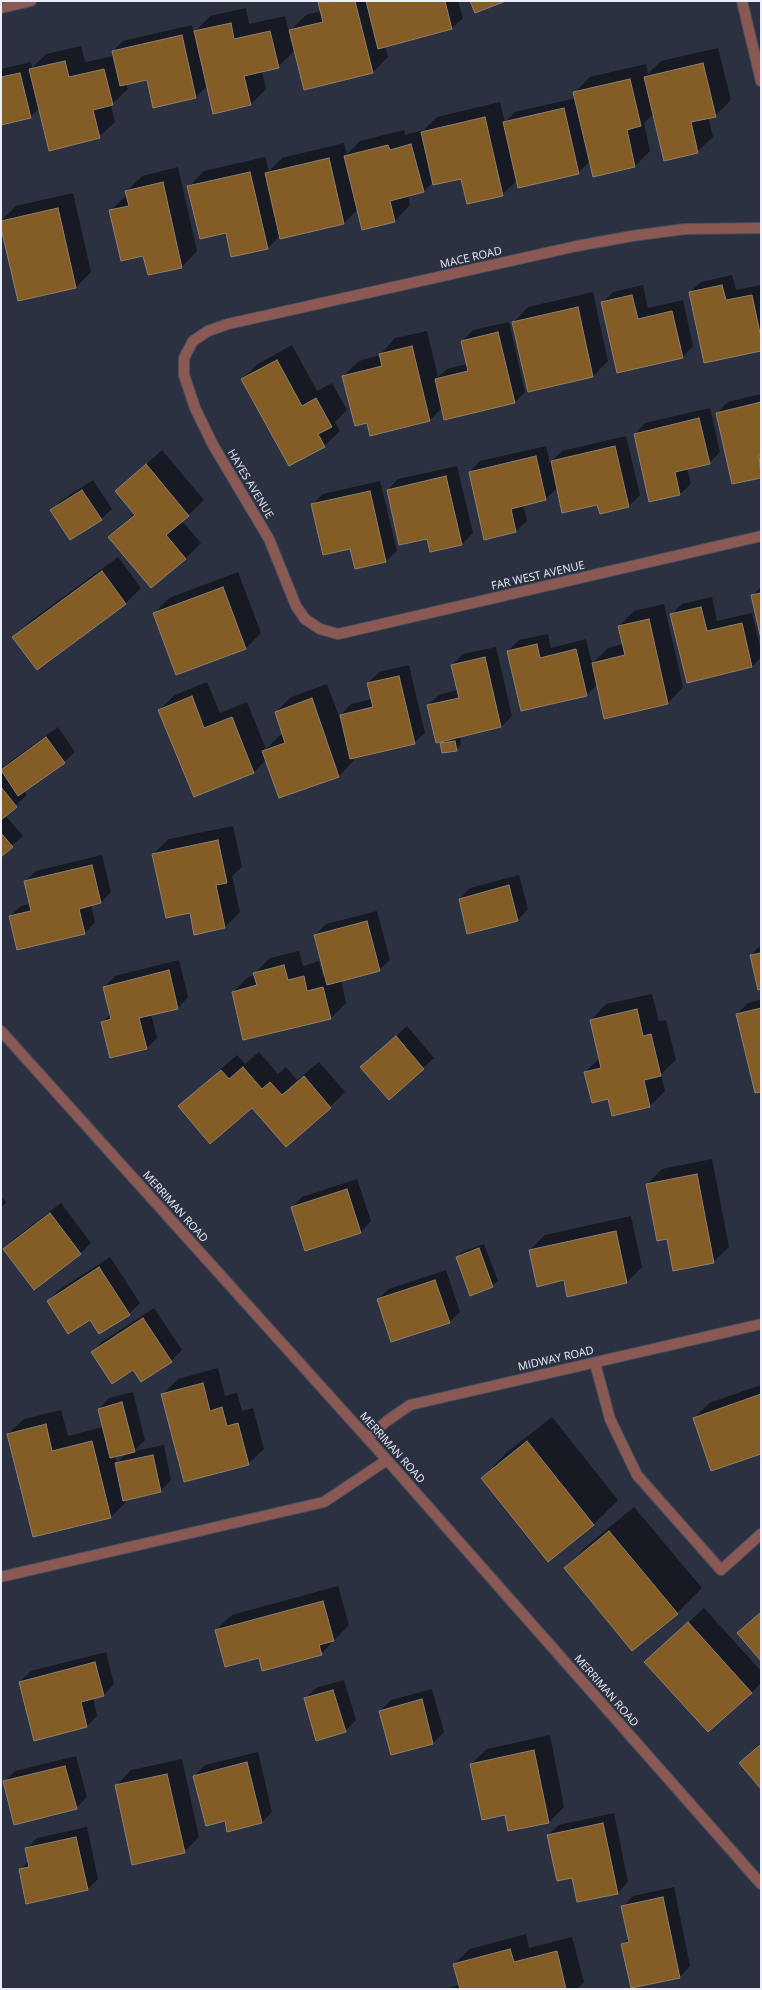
<!DOCTYPE html>
<style>
body{margin:0}
#map{position:relative;width:762px;height:1990px;overflow:hidden;background:#2b3140;font-family:"Open Sans",sans-serif}
canvas{display:block}
.frame{position:absolute;inset:0;border:2px solid #ebeffa;pointer-events:none}
</style>
<div id="map">
<canvas width="762" height="1990"></canvas>
<div class="frame"></div>
</div>
<script>
const ctx = document.querySelector('canvas').getContext('2d');
ctx.lineJoin = 'round';
function fill(path, color) { ctx.fillStyle = color; ctx.fill(path, 'evenodd'); }
const toPath = rows => new Path2D(rows.map(r => 'M' + r).join(''));
function strokePath(path, color, width, dash) { ctx.strokeStyle = color; ctx.lineWidth = width; ctx.lineCap = dash ? 'butt' : 'round'; ctx.setLineDash(dash || []); ctx.stroke(path); }
function label(font, color, halo, rows, align = 'center') {
  ctx.font = font + ' "Open Sans",sans-serif'; ctx.lineWidth = 4; ctx.setLineDash([]); ctx.textBaseline = 'middle'; ctx.strokeStyle = halo; ctx.fillStyle = color; for (const [text, x, y, turn = 0] of rows) {
    ctx.save(); ctx.translate(x, y); ctx.rotate((+turn || 0) * Math.PI / 180); ctx.textAlign = isNaN(turn) ? turn : align; if (halo) ctx.strokeText(text, 0, 0); ctx.fillText(text, 0, 0); ctx.restore();
  }
}
const shadow = toPath([
 [320,1,458,1,463,18,452,28,385,46,388,57,373,72,295,50,278,67,262,71,266,89,250,105,207,86,196,97,154,107,148,79,126,84,128,89,111,105,115,122,99,137,40,108,30,117,1,124,1,69,31,62,32,68,46,54,81,46,85,62,114,56,113,51,123,41,192,25,194,33,210,16,246,8,249,24,285,16,289,32,306,15,321,11],
 [718,48,731,100,715,116,708,117,713,137,697,152,654,113,644,123,650,151,635,166,590,161,578,173,517,180,502,195,462,177,433,182,423,192,408,195,410,205,395,221,363,229,358,209,344,223,281,238,281,235,268,248,226,232,188,187,204,171,265,157,269,171,282,158,344,143,347,154,360,141,404,130,405,135,424,130,437,117,500,102,505,122,515,112,576,98,575,92,590,77,646,64,648,74,661,61],
 [178,167,197,251,182,267,148,274,144,255,111,210,127,195,127,191,142,176],
 [73,193,91,272,76,287,1,223,1,221,16,206],
 [732,275,736,290,761,285,761,350,690,292,701,282],
 [643,285,648,308,683,300,693,346,683,357,602,303,613,292],
 [593,292,608,361,593,376,528,391,513,323,528,307],
 [509,322,525,392,514,403,442,408,429,421,368,422,343,376,359,361,380,355,395,338,427,331,438,377,447,369,467,364,462,341,473,330],
 [292,345,317,391,332,383,347,410,335,422,340,431,324,446,242,379,258,364],
 [761,394,761,477,733,483,717,413,728,402],
 [710,408,720,452,709,463,687,468,691,484,680,494,635,434,645,423],
 [626,436,640,495,629,506,600,513,598,504,558,487,545,500,523,505,527,521,516,531,470,472,480,461,546,446,550,463,562,451],
 [162,450,204,500,182,521,201,543,186,558,151,586,110,537,135,513,116,491],
 [457,466,473,533,462,544,430,551,427,538,388,490,398,479],
 [93,480,112,509,101,519,52,510,62,500],
 [380,481,397,551,386,561,356,568,351,548,312,505,323,494],
 [118,557,141,588,126,603,37,669,13,638,29,622],
 [238,572,261,633,246,648,176,674,154,613,169,598],
 [761,587,761,635,752,596],
 [712,597,717,621,752,613,761,650,761,657,752,667,672,614,682,604],
 [664,604,683,687,668,703,605,717,598,684,586,695,508,651,519,640,548,634,551,648,586,639,592,664,608,648,623,644,619,626,634,611],
 [496,647,512,716,501,727,460,736,461,744,456,750,441,744,445,740,428,705,439,695,458,690,452,665,463,654],
 [409,665,425,733,414,743,353,757,354,760,339,776,279,797,266,760,254,772,195,796,159,710,175,695,207,682,220,713,247,702,266,749,279,736,283,734,276,712,291,697,327,684,341,722,342,722,341,715,351,704,372,699,368,683,379,672],
 [58,727,75,752,64,762,24,791,27,795,5,815,23,836,1,855,1,763,4,767,12,760],
 [233,826,242,867,232,876,240,912,225,927,190,911,153,854,169,839],
 [102,855,111,892,100,903,91,905,95,922,85,933,10,916,21,906,30,904,25,881,36,871],
 [519,875,528,909,518,920,460,899,470,888],
 [377,911,390,960,379,970,341,980,346,1003,331,1018,233,992,248,977,255,975,255,973,270,958,299,951,303,966,319,961,323,976,326,976,315,935,326,924],
 [761,945,761,988,751,955],
 [179,960,188,997,178,1008,151,1014,157,1038,146,1049,102,1022,111,1014,104,987,115,976],
 [652,994,659,1021,666,1020,676,1060,661,1074,665,1091,650,1106,608,1098,585,1072,600,1058,591,1020,606,1004],
 [761,1000,761,1091,737,1014,748,1003],
 [407,1026,434,1058,389,1098,362,1067],
 [259,1052,278,1074,286,1067,297,1080,319,1062,345,1092,330,1107,179,1106,237,1055,245,1064],
 [712,1159,729,1247,713,1262,647,1184,662,1169],
 [357,1179,371,1221,361,1232,306,1250,292,1207,302,1197],
 [1,1196,6,1202,1,1208],
 [61,1203,91,1243,80,1254,4,1249,15,1238],
 [631,1216,642,1267,627,1282,568,1295,565,1279,530,1250,545,1235],
 [484,1244,498,1281,492,1286,457,1257,462,1252],
 [110,1257,140,1303,129,1314,90,1319,48,1301,59,1290],
 [446,1270,460,1312,449,1322,378,1299,389,1289],
 [154,1308,182,1350,171,1361,133,1369,92,1352,103,1341],
 [218,1368,225,1396,237,1393,242,1411,253,1408,264,1449,248,1464,162,1395,178,1379],
 [761,1385,761,1453,694,1418,709,1403],
 [133,1392,145,1440,134,1451,164,1445,171,1480,161,1491,126,1499,126,1502,111,1517,33,1536,8,1434,24,1419,61,1410,68,1436,103,1427,99,1409,109,1398],
 [127,1453,117,1463,115,1456],
 [552,1417,618,1500,594,1524,548,1561,482,1478,506,1453],
 [634,1507,702,1588,677,1613,632,1650,565,1568,589,1544],
 [338,1586,349,1625,321,1654,260,1657,216,1630,232,1615],
 [704,1608,761,1671,761,1683,751,1693,646,1662],
 [761,1611,761,1659,738,1633],
 [106,1652,114,1684,104,1695,93,1698,97,1716,87,1726,20,1682,31,1671],
 [344,1680,356,1720,345,1731,305,1699,316,1688],
 [432,1689,444,1732,433,1743,392,1754,380,1711,391,1700],
 [550,1735,564,1807,549,1822,506,1814,471,1764,487,1749],
 [761,1742,761,1787,740,1763],
 [258,1752,272,1812,262,1822,225,1820,194,1776,205,1765],
 [76,1756,87,1797,76,1808,4,1782,15,1771],
 [182,1759,199,1837,184,1852,116,1786,131,1770],
 [614,1813,628,1882,618,1893,573,1876,548,1835,559,1825],
 [87,1827,98,1879,88,1889,20,1870,29,1861,26,1849,37,1838],
 [674,1887,690,1966,680,1977,632,1987,623,1944,629,1938,622,1907,633,1896],
 [526,1934,529,1948,572,1937,584,1982,577,1989,444,1989,460,1985,454,1964,470,1949]
]);
const building = toPath([
 [355,1,373,73,304,90,289,30,323,22,318,2,355,1],
 [366,1,445,1,452,29,378,49,366,1],
 [470,1,506,1,475,13,470,1],
 [231,23,234,39,270,31,279,68,244,76,251,105,213,114,194,31,231,23],
 [182,35,196,98,153,108,147,80,120,86,112,51,182,35],
 [65,61,69,77,104,69,113,105,93,110,100,138,49,151,29,69,65,61],
 [703,63,716,117,691,122,698,153,664,161,644,77,703,63],
 [20,73,31,118,1,125,1,77,20,73],
 [630,79,641,126,627,130,635,167,593,177,573,92,630,79],
 [564,108,579,174,518,188,503,122,564,108],
 [485,117,503,196,467,204,461,179,433,185,421,132,485,117],
 [411,144,424,192,390,201,395,222,362,230,344,156,388,145,390,150,411,144],
 [329,158,344,224,280,239,265,173,329,158],
 [250,172,268,249,231,257,226,233,200,239,187,186,250,172],
 [163,182,182,268,148,275,143,256,121,261,109,210,129,206,125,191,163,182],
 [58,208,76,288,18,301,1,228,1,221,58,208],
 [722,285,726,300,752,295,761,338,761,351,704,363,689,292,722,285],
 [632,295,638,319,672,311,683,358,617,373,601,302,632,295],
 [578,307,593,377,528,392,512,322,578,307],
 [498,332,515,403,444,420,435,379,468,371,461,341,498,332],
 [412,346,430,421,370,436,367,423,355,426,342,376,382,366,379,354,412,346],
 [277,360,302,406,316,398,332,427,318,434,325,447,289,466,241,379,277,360],
 [761,402,761,455,759,455,761,478,732,484,716,413,761,402],
 [699,418,710,464,675,472,680,495,649,502,634,434,699,418],
 [615,446,629,507,600,514,597,505,562,513,551,461,615,446],
 [536,456,546,500,511,509,516,532,484,540,469,472,536,456],
 [146,464,189,516,166,535,186,559,151,588,108,537,135,515,115,491,146,464],
 [446,476,462,545,430,552,427,539,399,545,387,490,446,476],
 [82,490,102,520,70,540,50,510,82,490],
 [370,491,386,562,355,569,350,549,323,555,311,504,370,491],
 [102,571,126,604,37,670,12,637,102,571],
 [223,587,246,649,176,675,153,613,223,587],
 [761,593,761,639,751,595,761,593],
 [701,607,707,631,742,623,752,667,687,683,670,614,701,607],
 [649,619,668,704,604,719,592,663,625,655,618,626,649,619],
 [537,644,540,658,576,649,587,696,521,711,507,651,537,644],
 [485,657,501,727,436,743,427,705,459,698,451,665,485,657],
 [399,676,415,744,350,759,340,715,373,707,367,683,399,676],
 [192,696,204,728,232,717,254,773,194,797,158,710,192,696],
 [312,698,339,777,279,798,262,751,285,743,275,712,312,698],
 [46,737,65,763,18,796,1,770,46,737],
 [455,741,457,751,442,753,440,743,455,741],
 [1,787,17,807,1,820,1,787],
 [1,833,13,847,1,857,1,833],
 [218,840,227,883,216,885,225,928,194,935,190,913,166,918,152,854,218,840],
 [92,865,101,903,79,909,85,934,17,950,9,916,31,911,24,881,92,865],
 [509,885,518,921,467,934,459,899,509,885],
 [367,921,380,971,327,985,314,935,367,921],
 [761,953,761,989,758,990,750,955,761,953],
 [284,965,288,980,304,976,307,991,323,987,331,1019,243,1040,232,992,257,985,253,973,284,965],
 [169,970,178,1009,139,1018,147,1049,110,1058,101,1022,111,1019,103,987,169,970],
 [761,1008,761,1092,755,1093,736,1014,761,1008],
 [637,1009,643,1036,651,1034,661,1076,644,1080,650,1107,612,1116,608,1099,592,1103,584,1072,601,1068,590,1020,637,1009],
 [396,1036,424,1069,389,1100,360,1067,396,1036],
 [243,1067,262,1089,270,1082,282,1095,304,1076,331,1108,286,1147,252,1108,210,1144,178,1106,221,1070,229,1079,243,1067],
 [697,1174,714,1263,673,1271,667,1239,657,1241,646,1184,697,1174],
 [347,1189,361,1233,305,1251,291,1207,347,1189],
 [50,1213,81,1254,34,1290,3,1249,50,1213],
 [616,1231,627,1283,567,1297,564,1280,537,1287,529,1250,616,1231],
 [479,1248,493,1287,470,1296,456,1257,479,1248],
 [99,1267,130,1315,99,1334,90,1320,68,1334,47,1301,99,1267],
 [435,1280,450,1323,391,1342,377,1299,435,1280],
 [143,1318,172,1362,141,1382,133,1370,112,1384,91,1352,143,1318],
 [203,1383,210,1411,222,1407,227,1426,238,1423,249,1465,184,1482,161,1394,203,1383],
 [761,1394,761,1454,711,1471,693,1418,761,1394],
 [122,1402,135,1452,110,1458,98,1409,122,1402],
 [46,1424,52,1451,92,1441,111,1518,33,1537,7,1434,46,1424],
 [527,1441,594,1525,548,1562,481,1478,527,1441],
 [153,1455,161,1492,123,1501,115,1463,153,1455],
 [609,1531,678,1614,632,1651,564,1568,609,1531],
 [323,1601,334,1641,319,1645,322,1655,262,1671,259,1658,225,1667,215,1630,323,1601],
 [761,1612,761,1661,737,1633,761,1612],
 [688,1622,752,1693,708,1732,644,1662,688,1622],
 [95,1662,104,1696,81,1702,87,1727,34,1741,19,1682,95,1662],
 [333,1690,346,1732,316,1741,304,1698,333,1690],
 [422,1699,433,1744,391,1755,379,1711,422,1699],
 [761,1744,761,1789,739,1763,761,1744],
 [534,1750,549,1823,508,1831,505,1815,482,1820,470,1764,534,1750],
 [247,1762,262,1823,227,1832,225,1821,206,1826,193,1776,247,1762],
 [65,1766,77,1809,14,1825,3,1781,65,1766],
 [167,1774,185,1853,132,1865,115,1785,167,1774],
 [603,1823,618,1894,577,1902,572,1878,557,1881,547,1835,603,1823],
 [76,1837,88,1890,26,1904,19,1869,29,1867,25,1848,76,1837],
 [663,1897,680,1978,631,1988,621,1944,629,1942,621,1906,663,1897],
 [510,1949,514,1962,557,1951,566,1989,460,1989,453,1964,510,1949]
]);
const minor = toPath([
 [742,1,761,81],
 [1,8,31,1],
 [761,228,685,229,632,236,577,246,228,324,208,331,193,341,184,358,184,375,195,408,213,445,269,539,296,606,305,619,320,629,338,634,356,630,761,536],
 [1,1031,387,1460,761,1884],
 [595,1363,610,1419,637,1475,721,1570,761,1534],
 [367,1438,387,1421,410,1405,761,1324],
 [1,1577,324,1502,387,1460]
]);
const streetNames = [
 ["MACE ROAD",471,258,-13],
 ["HAYES AVENUE",250,484,59],
 ["FAR WEST AVENUE",538,576,-13],
 ["MERRIMAN ROAD",175,1207,48],
 ["MIDWAY ROAD",556,1359,-13],
 ["MERRIMAN ROAD",392,1448,48],
 ["MERRIMAN ROAD",606,1691,49]
];
fill(shadow, '#0007');
fill(building, '#845c25');
strokePath(building, '#8e8070', 1);
strokePath(minor, '#4a4f5e', 12);
strokePath(minor, '#8b5954', 10);
label('11px', '#ebeffa', '#2b3140', streetNames);
</script>
